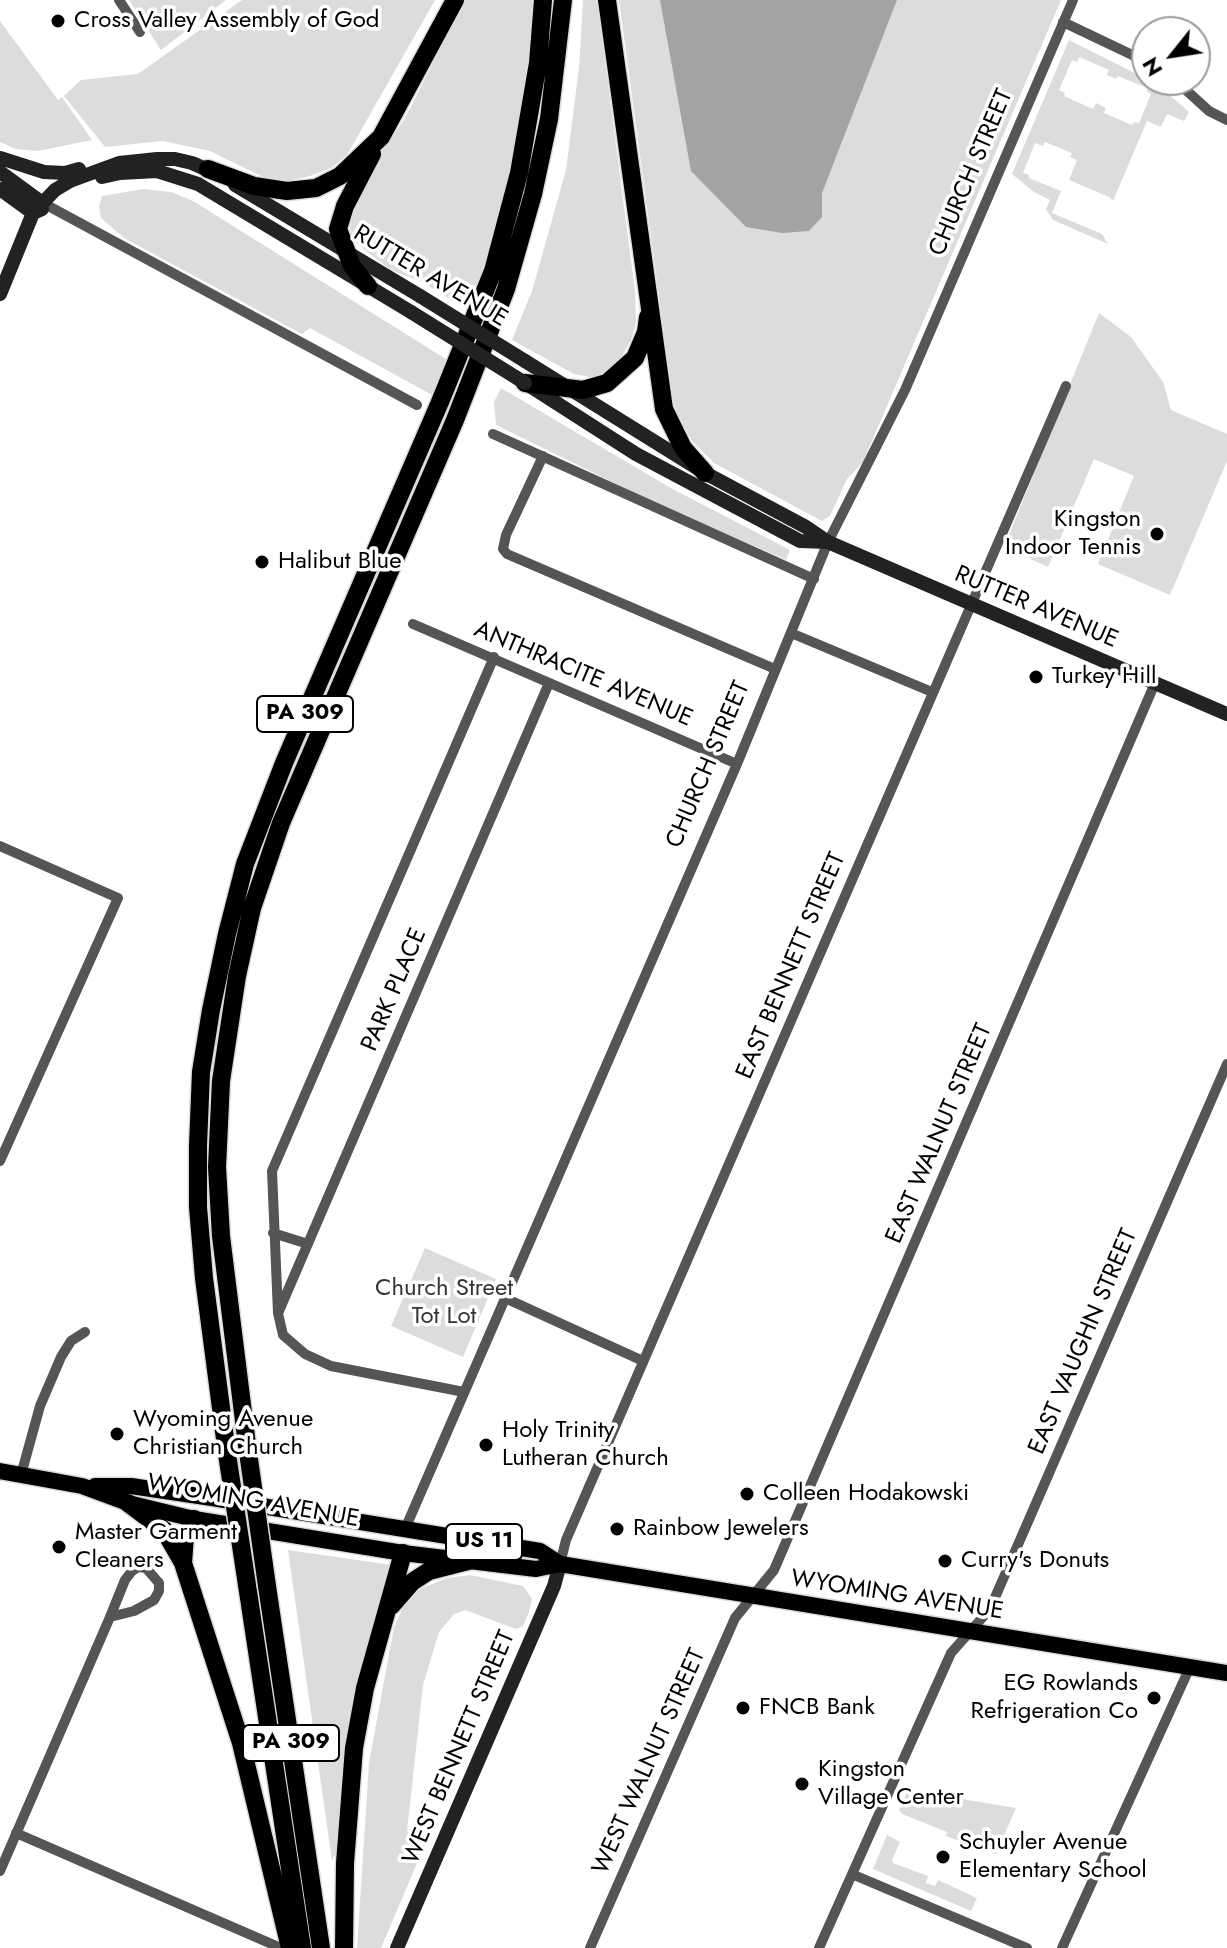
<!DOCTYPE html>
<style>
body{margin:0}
#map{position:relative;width:1227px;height:1948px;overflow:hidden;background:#fff;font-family:Jost,sans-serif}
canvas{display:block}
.north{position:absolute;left:1131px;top:16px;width:80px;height:80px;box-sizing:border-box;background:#fff;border:2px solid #999;border-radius:50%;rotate:240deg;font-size:22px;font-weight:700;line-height:32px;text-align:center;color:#000}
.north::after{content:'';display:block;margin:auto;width:28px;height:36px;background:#000;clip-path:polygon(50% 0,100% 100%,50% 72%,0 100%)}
</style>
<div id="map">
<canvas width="1227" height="1948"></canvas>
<div class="north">N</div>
</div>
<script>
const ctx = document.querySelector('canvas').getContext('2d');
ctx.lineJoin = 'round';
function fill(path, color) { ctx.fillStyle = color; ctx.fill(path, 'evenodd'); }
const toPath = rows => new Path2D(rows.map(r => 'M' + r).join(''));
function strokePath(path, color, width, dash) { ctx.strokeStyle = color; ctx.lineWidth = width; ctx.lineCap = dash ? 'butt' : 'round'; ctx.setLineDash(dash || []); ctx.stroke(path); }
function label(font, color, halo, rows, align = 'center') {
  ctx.font = font + ' Jost,sans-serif'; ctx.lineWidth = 7; ctx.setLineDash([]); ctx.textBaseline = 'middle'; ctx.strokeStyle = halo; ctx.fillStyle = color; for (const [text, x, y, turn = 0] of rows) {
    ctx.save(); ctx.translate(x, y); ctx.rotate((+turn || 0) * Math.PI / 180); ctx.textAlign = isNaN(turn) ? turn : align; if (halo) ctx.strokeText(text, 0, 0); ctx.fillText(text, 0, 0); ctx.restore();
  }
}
const green = toPath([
 [129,0,226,0,161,50],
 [242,0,435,0,347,155,331,168,310,176,287,181,265,178,210,151,163,141,105,147,64,96,81,80,138,74],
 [465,0,535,0,528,81,511,179,490,253,468,310,422,282,391,270,357,244,351,236,350,227,352,215,377,156,385,147,404,120],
 [583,0,597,0,635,291,636,322,631,340,617,365,594,378,574,374,512,340,532,291,566,170,579,68],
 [619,0,1061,0,863,462,847,479,830,516,822,521,714,463,692,441,678,416,673,400],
 [0,21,58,100,62,97,92,140,38,151,16,149,0,142],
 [1069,40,1157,84,1189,112,1184,121,1167,114,1161,127,1147,121,1113,201,1109,197,1069,180,1077,160,1070,157,1072,153,1045,142,1043,146,1035,143,1023,173,1029,175,1029,178,1061,191,1052,213,1102,234,1108,244,1053,220,1046,209,1050,200,1034,192,1012,174],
 [1079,57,1109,70,1107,75,1116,79,1118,76,1147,88,1147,91,1151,94,1139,123,1134,122,1132,125,1104,113,1106,108,1096,103,1093,109,1064,96,1065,93,1059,90,1072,60,1077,62],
 [144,189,171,192,193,201,449,361,432,395,310,328,302,334,124,238,101,218,99,206,102,196],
 [1099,313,1131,337,1163,382,1171,410,1227,434,1227,461,1170,595,1098,564,1134,476,1094,459,1048,567,1004,547],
 [501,388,669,487,790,550,786,560,649,500,496,425,494,402],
 [425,1248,496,1279,463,1357,391,1326],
 [288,1550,392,1565,338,1848,332,1861],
 [470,1575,523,1586,532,1599,529,1612,523,1626,516,1629,465,1610,454,1614,439,1632,423,1685,407,1831,426,1842,381,1948,357,1948,369,1763,394,1627,406,1601,422,1588,448,1578],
 [908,1790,1016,1808,996,1854,946,1836,947,1832,902,1814,899,1810],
 [887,1835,900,1842,892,1860,893,1863,928,1876,926,1883,935,1886,938,1880,977,1898,971,1911,873,1869]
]);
const water = toPath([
 [660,0,897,0,822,193,822,217,809,231,782,233,746,227,691,171]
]);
const street = toPath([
 [119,0,140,32],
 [1063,22,1147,62],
 [1175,80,1209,111,1227,120],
 [41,202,417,405],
 [493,434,814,579],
 [543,456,506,535,503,549,507,554,775,669],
 [413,624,737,764],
 [791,633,932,692],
 [0,846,118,898,0,1161],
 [273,1233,308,1244],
 [505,1298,643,1361],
 [279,1311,549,683],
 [464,1392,331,1366,305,1354,283,1335,278,1313,272,1171,494,657],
 [21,1475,40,1406,61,1357,71,1341,85,1332],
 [405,1529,737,764,828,542,905,390,1073,0],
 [560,1564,566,1540,1066,386],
 [16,1833,281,1948],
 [0,1871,110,1617,125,1580,132,1571,138,1567,146,1568,159,1583,159,1591,154,1600,134,1611,110,1617],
 [854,1875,1027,1948],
 [590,1948,735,1618,774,1570,1155,683],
 [819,1948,951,1653,990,1609,1227,1064],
 [1062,1948,1190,1667]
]);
const secondary = toPath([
 [0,158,44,172,65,173,79,169],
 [0,172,41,202],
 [102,177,120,173,157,171,198,184,411,312],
 [235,185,420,296],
 [0,189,33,213,42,209],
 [0,294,33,213,55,190,70,181,119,163,157,159,175,159,192,163,217,174],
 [525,361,705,473,806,527,828,542,1227,714],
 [530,386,636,454,800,541,827,542],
 [397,1948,554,1586,560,1564]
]);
const primary = toPath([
 [0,1471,82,1486,128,1503,194,1519,403,1553,536,1569,560,1564,1227,1673],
 [95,1486,131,1486,212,1498,540,1551,560,1564]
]);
const highway = toPath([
 [607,0,664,409,683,448,705,473],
 [208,169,254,186,287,191,316,188,340,176,381,137,455,0],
 [368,286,352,266,338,229,345,206,372,154],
 [525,383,583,390,607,383,635,358,646,332,648,317],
 [247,1445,221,1236,217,1167,221,1081,237,976,252,908,281,823,455,420,506,289,533,194,549,119,563,0],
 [227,1454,204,1278,198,1207,198,1146,201,1072,211,1010,227,934,245,864,284,763,440,402,493,271,519,173,538,63,543,0],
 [128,1503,164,1530,182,1561],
 [194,1519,185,1536,183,1563,241,1743,290,1948],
 [247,1585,302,1948],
 [267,1586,321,1948],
 [391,1606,412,1582,429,1571,472,1560],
 [344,1948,345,1863,354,1748,365,1688,403,1553]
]);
const secondaryBridge = toPath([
 [420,296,525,361],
 [411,312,525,383]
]);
const highwayBridge = toPath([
 [247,1445,267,1586],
 [227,1454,247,1585]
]);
const markers = [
 [58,21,8,"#000"],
 [1157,534,8,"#000"],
 [262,562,8,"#000"],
 [1036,677,8,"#000"],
 [117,1434,8,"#000"],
 [486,1445,8,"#000"],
 [747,1494,8,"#000"],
 [617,1529,8,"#000"],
 [59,1547,8,"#000"],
 [945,1561,8,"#000"],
 [1154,1698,8,"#000"],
 [743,1708,8,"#000"],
 [802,1784,8,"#000"],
 [943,1857,8,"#000"]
];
const shields = [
 [305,714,96],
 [484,1542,76],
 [291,1743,96]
];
const shieldNames = [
 ["PA 309",305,714],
 ["US 11",484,1542],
 ["PA 309",291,1743]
];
const poiNames = [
 ["Cross Valley Assembly of God",74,21],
 ["Kingston",1141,520,"right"],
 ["Indoor Tennis",1141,548,"right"],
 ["Halibut Blue",278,562],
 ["Turkey Hill",1052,677],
 ["Wyoming Avenue",133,1420],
 ["Christian Church",133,1448],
 ["Holy Trinity",502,1431],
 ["Lutheran Church",502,1459],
 ["Colleen Hodakowski",763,1494],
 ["Rainbow Jewelers",633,1529],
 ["Master Garment",75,1533],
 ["Cleaners",75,1561],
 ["Curry's Donuts",961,1561],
 ["EG Rowlands",1138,1684,"right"],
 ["Refrigeration Co",1138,1712,"right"],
 ["FNCB Bank",759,1708],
 ["Kingston",818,1770],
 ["Village Center",818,1798],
 ["Schuyler Avenue",959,1843],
 ["Elementary School",959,1871]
];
const streetNames = [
 ["CHURCH STREET",972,173,-67],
 ["RUTTER AVENUE",430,277,31],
 ["RUTTER AVENUE",1036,608,23],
 ["ANTHRACITE AVENUE",583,675,23],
 ["CHURCH STREET",709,765,-67],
 ["EAST BENNETT STREET",792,966,-67],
 ["PARK PLACE",395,990,-67],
 ["EAST WALNUT STREET",940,1134,-67],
 ["EAST VAUGHN STREET",1084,1342,-67],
 ["WYOMING AVENUE",253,1502,10],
 ["WYOMING AVENUE",897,1596,9],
 ["WEST BENNETT STREET",460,1748,-67],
 ["WEST WALNUT STREET",650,1762,-66]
];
const parkNames = [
 ["Church Street",444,1289],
 ["Tot Lot",444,1317]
];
fill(green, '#dcdcdc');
fill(water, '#a3a3a3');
strokePath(primary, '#dbdbdb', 19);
strokePath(highway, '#dbdbdb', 21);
strokePath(street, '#555', 10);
strokePath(secondary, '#222', 14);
strokePath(primary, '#000', 16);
strokePath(highway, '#000', 18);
strokePath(highwayBridge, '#dbdbdb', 21, []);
strokePath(secondaryBridge, '#222', 14);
strokePath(highwayBridge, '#000', 18);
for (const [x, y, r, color] of markers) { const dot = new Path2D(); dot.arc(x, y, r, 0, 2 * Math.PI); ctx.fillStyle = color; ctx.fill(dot); strokePath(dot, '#fff', 3); }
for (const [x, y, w] of shields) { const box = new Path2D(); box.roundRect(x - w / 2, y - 18, w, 36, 6); ctx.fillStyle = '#fff'; ctx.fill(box); strokePath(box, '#000', 2); }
label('bold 22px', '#000', null, shieldNames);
label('24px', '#000', '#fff', poiNames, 'left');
label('24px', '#000', '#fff', streetNames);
label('24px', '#333', '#fff', parkNames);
</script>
